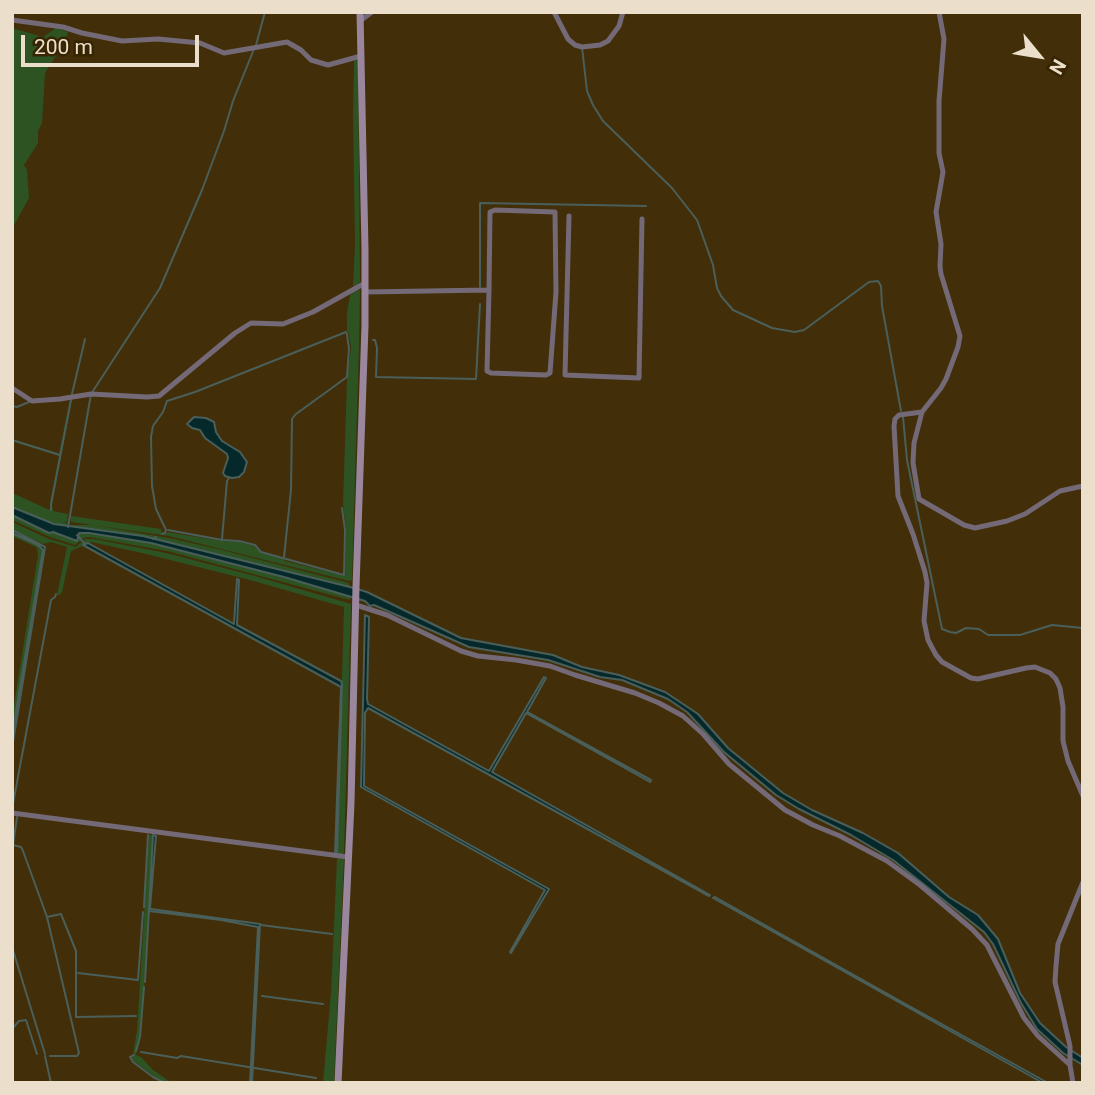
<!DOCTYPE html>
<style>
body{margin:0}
#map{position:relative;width:1095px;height:1095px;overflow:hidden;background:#422e08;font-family:Roboto,sans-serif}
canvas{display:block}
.frame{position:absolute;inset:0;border:14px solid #ebdecb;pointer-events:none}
.north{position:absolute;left:1004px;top:21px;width:70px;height:70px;-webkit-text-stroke:5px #372400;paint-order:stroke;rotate:120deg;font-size:19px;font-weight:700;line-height:28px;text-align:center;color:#ebdecb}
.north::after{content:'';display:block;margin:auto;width:24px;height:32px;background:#ebdecb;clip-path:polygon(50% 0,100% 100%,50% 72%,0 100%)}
.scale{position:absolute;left:21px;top:35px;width:178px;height:32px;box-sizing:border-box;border:4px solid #ebdecb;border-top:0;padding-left:9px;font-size:21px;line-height:24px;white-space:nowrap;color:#ebdecb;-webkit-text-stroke:5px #372400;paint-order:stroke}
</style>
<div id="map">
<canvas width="1095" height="1095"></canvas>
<div class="frame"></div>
<div class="north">N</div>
<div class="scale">200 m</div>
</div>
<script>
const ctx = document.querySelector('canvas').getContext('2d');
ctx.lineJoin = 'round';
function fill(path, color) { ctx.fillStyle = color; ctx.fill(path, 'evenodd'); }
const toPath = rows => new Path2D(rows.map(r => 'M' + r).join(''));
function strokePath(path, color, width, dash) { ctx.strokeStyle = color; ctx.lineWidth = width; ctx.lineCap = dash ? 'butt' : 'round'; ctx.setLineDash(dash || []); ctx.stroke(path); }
const green = toPath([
 [12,28,43,37,56,28,68,32,66,39,57,43,57,54,45,73,42,123,38,131,38,143,24,165,27,170,29,198,12,229],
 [356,60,358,61,360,282,353,287,355,243,353,114,354,61],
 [358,289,360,290,359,346,352,580,349,581,169,536,71,522,71,516,161,529,162,534,166,534,167,532,221,541,239,542,254,546,261,553,283,558,285,561,345,576,346,529,343,504,347,380,351,349,349,334,347,331,347,313,350,295],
 [70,399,72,399,52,505,53,511,68,514,67,522,63,522,67,523,67,526,38,519,12,507,12,493,50,510,50,505,59,456,12,441,12,439,59,454],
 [12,515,49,533,53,532,77,541,79,533,89,533,151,543,318,586,350,596,350,600,167,551,89,537,84,538,75,545,50,537,12,520],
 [12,522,49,539,76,547,85,539,94,539,166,553,255,576,351,604,344,853,342,854,337,854,344,607,250,580,142,553,91,542,71,551,62,592,59,595,57,595,67,547,51,542,43,544,12,530],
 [71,525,92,525,169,538,218,549,349,583,350,587,143,536,102,530,72,527],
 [12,533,38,545,43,550,12,735,12,717,38,555,37,548,34,546,12,536],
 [149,835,153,835,144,987,139,1037,136,1055,141,1057,153,1070,172,1083,166,1083,154,1076,131,1059,135,1055,133,1054,137,1031],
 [337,858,344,859,334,1083,323,1083,331,993]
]);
const water = toPath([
 [194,417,206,418,214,422,216,432,222,441,240,452,247,462,244,472,239,477,232,478,225,476,223,473,228,458,227,454,205,438,200,430,192,428,187,424,194,417],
 [12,507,54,524,143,536,350,587,367,592,461,638,553,655,582,667,619,675,665,692,698,714,728,748,783,793,812,810,863,833,898,853,949,897,978,915,998,939,1020,993,1040,1023,1066,1047,1083,1058,1083,1065,1063,1053,1037,1029,1021,1003,993,944,984,932,893,860,851,835,799,809,776,795,724,752,687,712,668,699,622,680,600,677,548,660,469,647,374,605,370,606,365,601,284,577,151,543,89,533,79,533,77,541,53,532,49,533,12,515,12,507],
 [12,530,45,547,12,748,12,735,43,550,38,545,12,533,12,530],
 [88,543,234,624,237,579,239,580,237,625,341,681,342,684,337,854,335,854,341,687,83,545,88,543],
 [365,615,369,617,367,699,368,704,489,771,544,677,546,678,527,712,651,780,650,782,526,713,492,772,710,895,709,896,368,708,365,713,364,786,549,889,511,953,510,952,545,890,361,787,365,615],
 [153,835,156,836,150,908,151,909,260,924,252,1083,250,1083,258,927,221,920,149,911,153,835],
 [715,897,902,1002,1048,1083,1043,1083,713,898,715,897]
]);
const stream = toPath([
 [256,45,265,12],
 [582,47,587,91,593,105,603,121,672,188,697,220,713,265,717,288,721,296,733,310,772,328,795,332,804,330,869,282,878,281,881,286,882,306,901,411],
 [480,287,480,203,646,206],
 [373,340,375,340,377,348,376,377,476,379,480,304],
 [72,394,85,339],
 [12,406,17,407,29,402],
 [903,417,907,460,942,629,950,632,956,633,966,628,979,629,988,635,1020,635,1052,625,1083,628],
 [12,440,60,455],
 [51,510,51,504,71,400],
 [68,527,91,394,160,288,202,190,224,131,233,101,254,49],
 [168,530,222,540,239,541,255,545,261,552,344,575,345,530,342,508],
 [162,534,165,533,166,530,156,509,152,486,151,437,153,426,163,412,167,401,195,392,346,332,347,334,349,349,347,377,296,414,292,419,291,490,284,557],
 [77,535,85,544],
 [153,539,156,537],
 [222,539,227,481,229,478],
 [12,809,51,600,55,597,56,594],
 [17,817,13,845,21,847,23,851,47,917,79,1053,77,1056,50,1056],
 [144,907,148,835],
 [47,917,61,914,76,951,76,1017,136,1016],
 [261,925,332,934],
 [12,947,45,1054],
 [78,973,138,980,143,912],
 [145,982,149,909],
 [262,996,323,1004],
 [12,1029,19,1021,26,1020,37,1054],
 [12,1050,12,1051],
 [136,1051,140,1037,144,987],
 [141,1052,177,1058,181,1056,316,1078],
 [134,1055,130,1057,133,1062,153,1077,165,1083],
 [45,1056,51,1083]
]);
const street = toPath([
 [554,12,568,39,575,45,582,47,600,45,608,41,619,26,623,12],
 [939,12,944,39,939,101,939,153,943,172,936,212,941,244,940,266,941,274,960,336,958,347,946,379,941,388,922,412,914,443,913,463,919,499,964,525,975,528,1007,521,1025,514,1060,491,1083,486],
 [12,20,63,27,82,33,122,41,158,39,200,43,224,53,287,42,301,50,311,60,328,65,361,56],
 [360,21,372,12],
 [569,216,565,375,639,378,642,219],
 [365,292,489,290,490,212,495,210,555,212,556,292,550,373,546,375,491,373,487,371,489,290],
 [12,388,32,401,60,399,91,394,147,397,159,396,235,333,251,323,283,324,313,312,365,283],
 [922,412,899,415,895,419,894,426,898,496,913,534,925,572,927,583,924,621,928,640,936,655,942,662,971,678,978,679,1026,668,1035,667,1050,673,1056,679,1060,688,1063,707,1063,741,1068,761,1083,796],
 [356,605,387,615,461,651,478,656,516,660,550,666,575,675,635,693,659,703,683,716,703,734,729,764,785,810,813,825,840,836,887,861,920,885,972,929,987,945,1024,1018,1038,1036,1070,1065],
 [12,813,348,857],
 [1073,1083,1070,1065,1070,1046,1055,982,1056,966,1058,944,1083,882]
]);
const secondary = toPath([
 [338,1083,351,803,356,587,365,326,365,249,360,12]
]);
fill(green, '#2e5323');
fill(water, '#05292a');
strokePath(water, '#4a5f5a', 2);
strokePath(stream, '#4a5f5a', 2);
strokePath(street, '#746977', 5);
strokePath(secondary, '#9a879e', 7);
</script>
